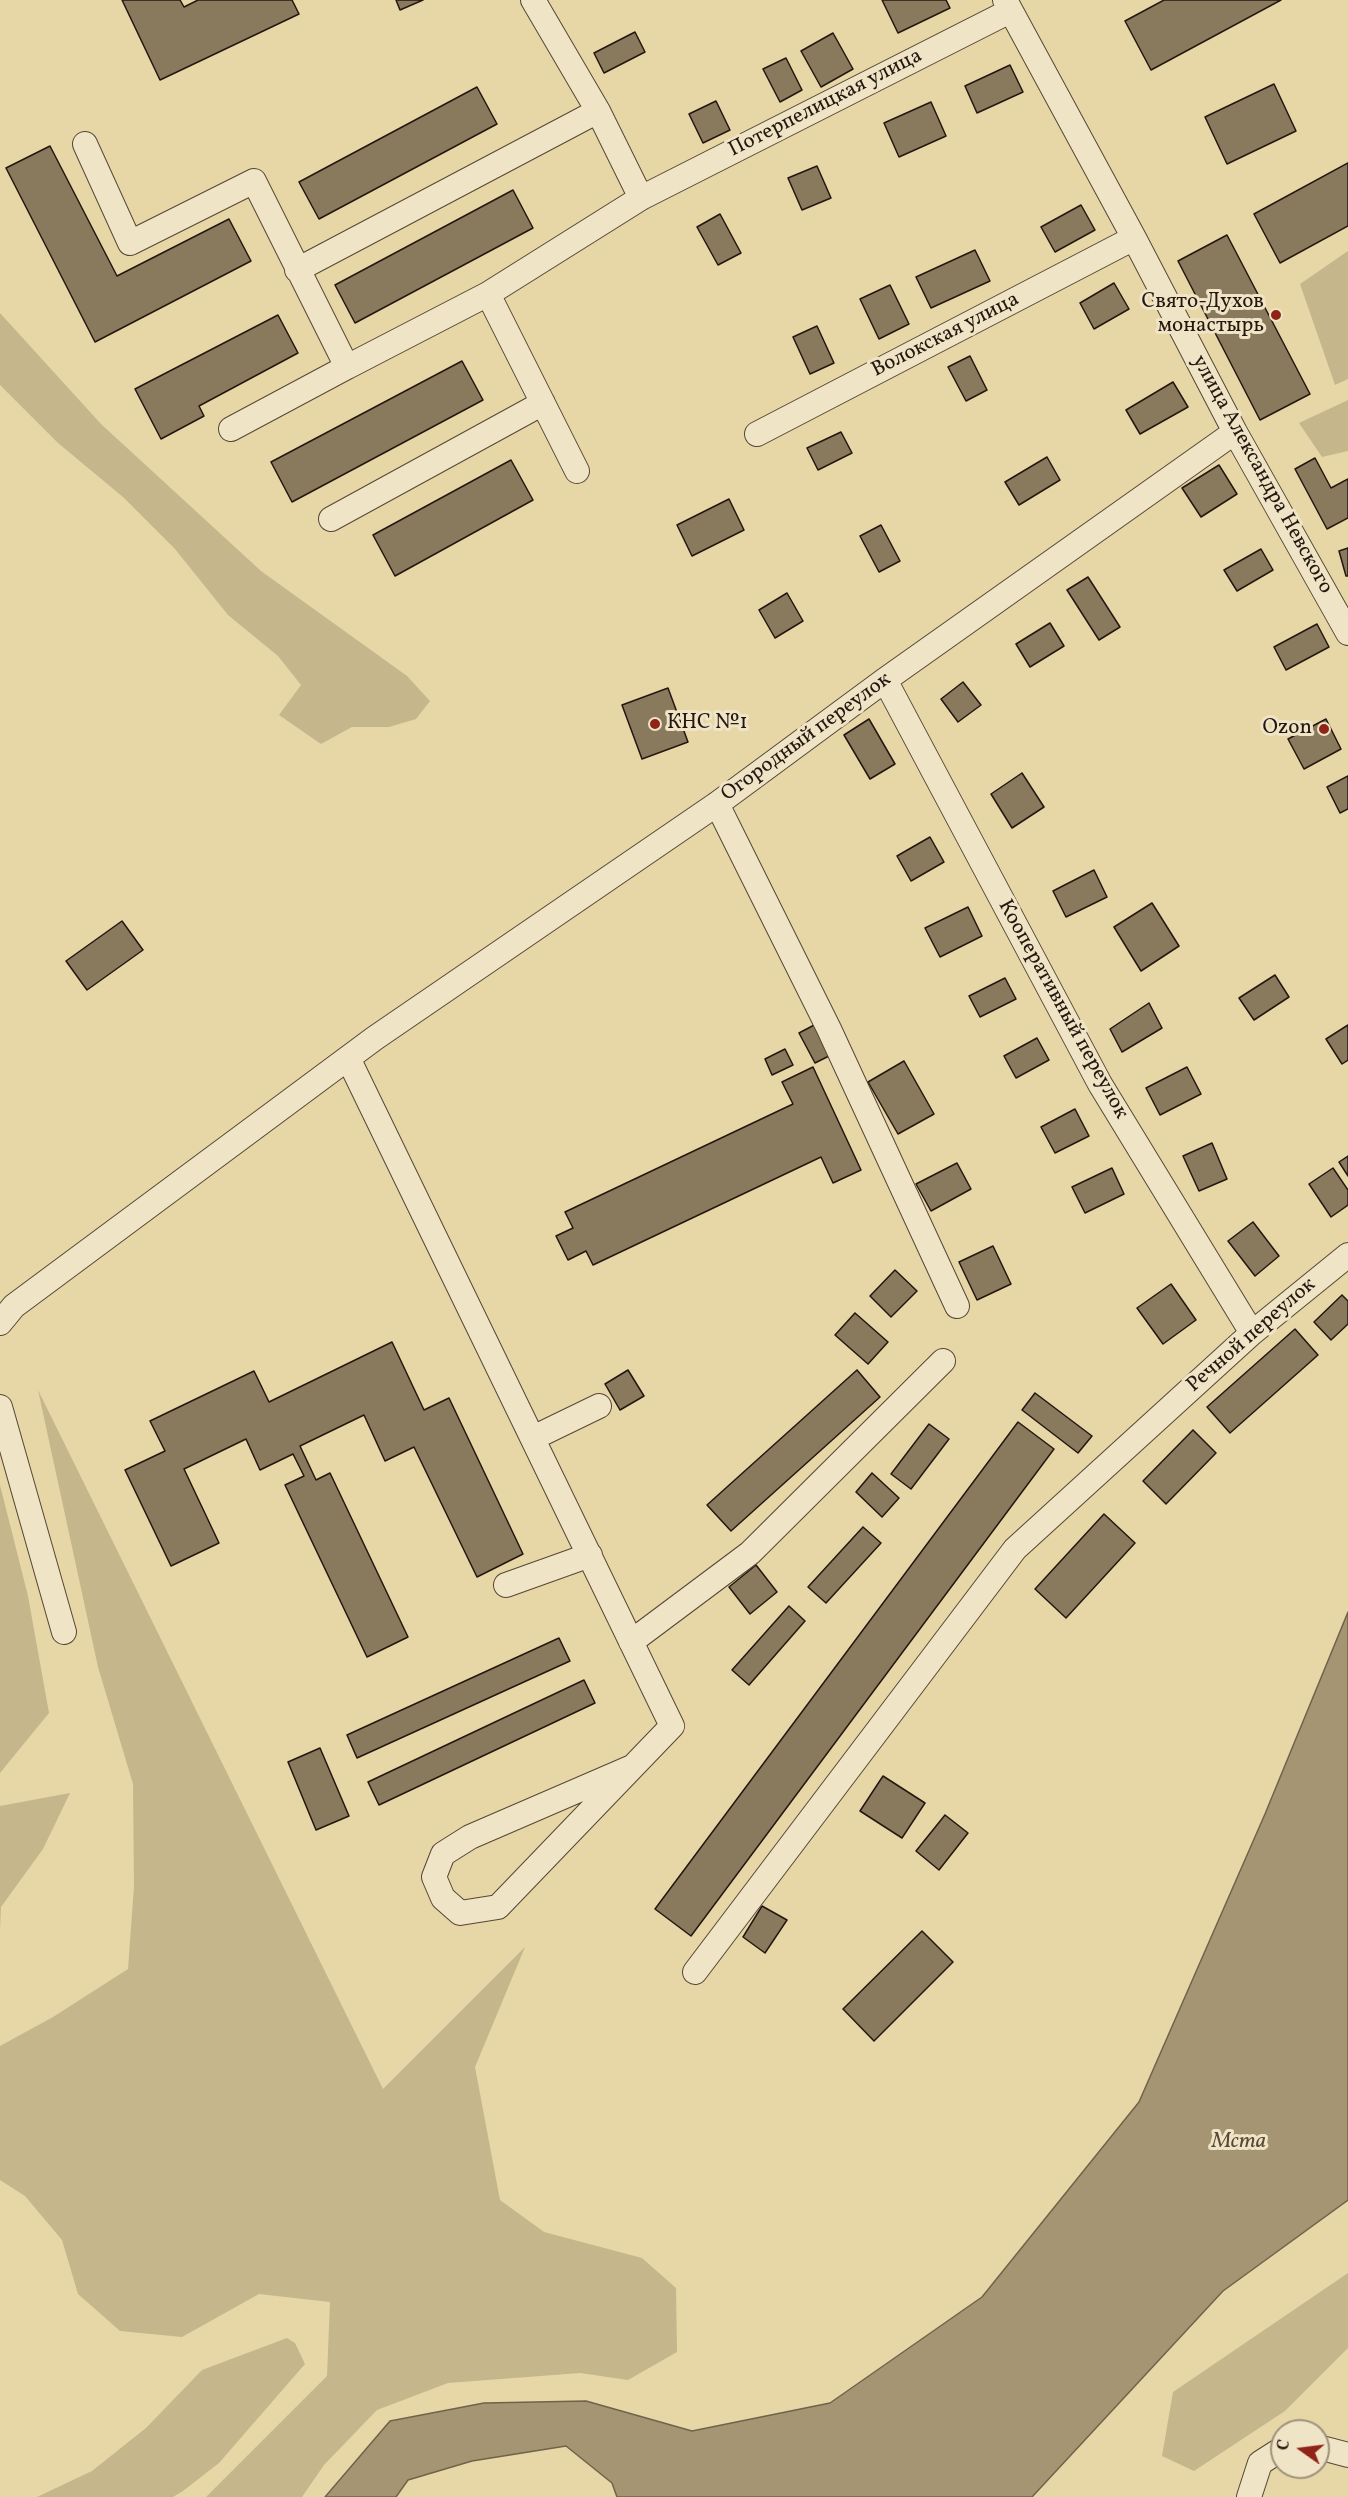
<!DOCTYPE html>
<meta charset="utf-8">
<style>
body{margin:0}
#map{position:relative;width:1348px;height:2497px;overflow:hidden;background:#e7d6a6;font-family:Vollkorn,serif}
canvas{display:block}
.north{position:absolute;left:1270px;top:2419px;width:60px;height:60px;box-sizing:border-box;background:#efe4c5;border:2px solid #9e927d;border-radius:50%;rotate:284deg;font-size:16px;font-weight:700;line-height:24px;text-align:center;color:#241710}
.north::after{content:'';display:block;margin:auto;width:21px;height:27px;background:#8f2418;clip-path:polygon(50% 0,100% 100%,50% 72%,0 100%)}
</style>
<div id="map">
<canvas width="1348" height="2497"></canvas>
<div class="north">С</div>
</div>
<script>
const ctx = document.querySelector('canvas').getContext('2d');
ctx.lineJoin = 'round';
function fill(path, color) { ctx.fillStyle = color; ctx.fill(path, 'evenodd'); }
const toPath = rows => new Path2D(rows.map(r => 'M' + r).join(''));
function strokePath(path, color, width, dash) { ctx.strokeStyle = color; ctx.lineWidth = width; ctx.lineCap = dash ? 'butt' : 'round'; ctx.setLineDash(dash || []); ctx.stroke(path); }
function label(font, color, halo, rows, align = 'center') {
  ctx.font = font + ' Vollkorn,serif'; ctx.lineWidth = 6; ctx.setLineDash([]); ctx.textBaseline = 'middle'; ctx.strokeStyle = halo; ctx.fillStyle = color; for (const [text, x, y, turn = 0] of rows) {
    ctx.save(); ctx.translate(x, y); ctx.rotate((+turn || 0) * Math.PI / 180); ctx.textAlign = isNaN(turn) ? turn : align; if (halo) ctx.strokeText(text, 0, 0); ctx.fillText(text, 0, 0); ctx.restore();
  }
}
const green = toPath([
 [1348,251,1348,379,1335,385,1300,284],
 [0,313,101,424,261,571,407,676,430,701,416,719,389,727,352,727,321,744,279,715,301,685,278,656,228,615,175,549,123,497,58,443,0,385],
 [1348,400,1348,451,1322,457,1299,423],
 [38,1390,383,2089,525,1947,475,2067,500,2200,544,2232,642,2258,676,2288,677,2352,628,2380,580,2373,448,2383,377,2410,324,2465,302,2497,206,2497,327,2376,330,2302,259,2294,182,2337,120,2331,78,2294,62,2240,25,2196,0,2180,0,2046,53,2017,128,1969,134,1886,133,1784,98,1667],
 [0,1485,28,1596,49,1713,0,1773],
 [70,1793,43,1849,1,1907,0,1929,0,1806],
 [1348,2273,1348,2348,1285,2411,1194,2471,1162,2456,1173,2392],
 [287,2338,295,2343,305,2364,219,2463,183,2491,173,2497,37,2497,92,2471,146,2428,202,2370]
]);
const water = toPath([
 [1348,1612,1348,2200,1223,2291,1032,2497,617,2497,612,2483,566,2446,472,2461,408,2480,396,2497,325,2497,390,2421,484,2403,586,2401,692,2431,830,2403,982,2297,1139,2102,1265,1814,1348,1612]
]);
const building = toPath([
 [122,0,180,0,184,7,198,0,292,0,299,14,160,80,122,0],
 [396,0,423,0,400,10,396,0],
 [882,0,946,0,950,8,898,33,882,0],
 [1164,0,1281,0,1151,70,1125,21,1164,0],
 [635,32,645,52,604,73,594,53,635,32],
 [833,33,853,69,821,87,801,51,833,33],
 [786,58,802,90,780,102,763,69,786,58],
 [1010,65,1023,92,977,113,965,86,1010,65],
 [1274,84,1296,131,1227,164,1205,117,1274,84],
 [477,87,497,124,319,219,299,182,477,87],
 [716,101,730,130,703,143,689,114,716,101],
 [931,102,946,136,899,157,884,123,931,102],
 [50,146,117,276,229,219,251,261,95,342,6,168,50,146],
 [1348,163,1348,226,1280,263,1254,214,1348,163],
 [817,166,831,198,802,210,788,178,817,166],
 [513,190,533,228,355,323,335,285,513,190],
 [1081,205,1095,230,1055,252,1041,227,1081,205],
 [720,214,741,253,718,265,697,227,720,214],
 [1227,235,1310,394,1260,420,1178,261,1227,235],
 [975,250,990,281,931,308,916,277,975,250],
 [1114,283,1129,309,1094,329,1080,303,1114,283],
 [890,285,909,324,879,339,860,299,890,285],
 [278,315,298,353,199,406,204,416,161,439,135,389,278,315],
 [817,326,834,363,810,374,793,337,817,326],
 [970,356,987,390,966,401,948,367,970,356],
 [462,361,483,400,292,502,271,462,462,361],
 [1173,382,1188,407,1140,434,1126,410,1173,382],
 [841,432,852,453,818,470,807,448,841,432],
 [1047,457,1060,480,1019,505,1005,482,1047,457],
 [1315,458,1331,488,1348,479,1348,518,1327,529,1295,469,1315,458],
 [511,460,533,500,395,576,373,535,511,460],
 [1219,465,1237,494,1201,517,1182,488,1219,465],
 [729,499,744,530,692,556,677,525,729,499],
 [881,525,900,561,879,572,860,536,881,525],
 [1348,548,1348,576,1346,576,1339,551,1348,548],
 [1261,549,1273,570,1237,591,1224,570,1261,549],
 [1088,577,1120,627,1099,640,1067,590,1088,577],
 [787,593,803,621,775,638,759,610,787,593],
 [1050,623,1064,646,1030,667,1016,644,1050,623],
 [1317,624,1329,647,1286,670,1274,647,1317,624],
 [963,682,981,705,958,722,941,699,963,682],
 [668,688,688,742,642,759,622,705,668,688],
 [869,719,895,764,870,779,844,735,869,719],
 [1326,719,1341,749,1304,769,1288,739,1326,719],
 [1022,773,1044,807,1012,828,991,794,1022,773],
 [1348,776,1348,809,1340,813,1327,787,1348,776],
 [930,837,944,862,911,881,897,856,930,837],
 [1094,870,1107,897,1066,917,1053,891,1094,870],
 [1152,903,1179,946,1141,971,1114,927,1152,903],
 [968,907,982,936,940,957,925,928,968,907],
 [122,921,143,950,87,990,66,961,122,921],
 [1275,975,1289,997,1254,1020,1239,998,1275,975],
 [1005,978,1016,999,980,1017,969,996,1005,978],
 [1149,1003,1162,1028,1122,1052,1110,1029,1149,1003],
 [818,1023,833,1054,815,1063,799,1033,818,1023],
 [1348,1025,1348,1060,1342,1064,1326,1039,1348,1025],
 [1037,1038,1049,1060,1016,1078,1004,1056,1037,1038],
 [785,1049,793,1065,772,1075,765,1059,785,1049],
 [904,1061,934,1114,898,1134,868,1082,904,1061],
 [813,1067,861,1170,833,1183,821,1157,593,1265,586,1251,568,1260,556,1236,573,1228,565,1212,793,1104,782,1082,813,1067],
 [1187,1067,1201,1094,1160,1115,1146,1088,1187,1067],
 [1075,1109,1089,1136,1055,1153,1041,1127,1075,1109],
 [1212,1143,1227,1179,1199,1191,1183,1156,1212,1143],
 [1348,1156,1348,1176,1339,1162,1348,1156],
 [957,1163,971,1189,931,1211,916,1184,957,1163],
 [1112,1168,1124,1194,1085,1213,1072,1187,1112,1168],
 [1333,1168,1348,1190,1348,1205,1331,1217,1309,1184,1333,1168],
 [1253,1222,1279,1256,1255,1276,1228,1241,1253,1222],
 [993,1246,1011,1284,977,1300,959,1262,993,1246],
 [895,1270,917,1291,891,1317,870,1296,895,1270],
 [1171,1284,1196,1320,1163,1344,1137,1308,1171,1284],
 [1342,1295,1348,1301,1348,1324,1331,1340,1314,1322,1342,1295],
 [855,1313,888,1342,868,1364,835,1335,855,1313],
 [1295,1329,1318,1355,1230,1433,1207,1407,1295,1329],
 [392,1342,424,1410,449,1398,523,1554,477,1577,414,1447,385,1461,364,1415,300,1446,316,1480,330,1473,408,1637,367,1657,285,1485,304,1476,293,1454,260,1470,246,1439,184,1469,219,1543,171,1566,125,1470,165,1451,150,1421,254,1371,269,1402,392,1342],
 [628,1370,644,1396,620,1410,605,1384,628,1370],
 [857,1370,880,1397,731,1531,707,1505,857,1370],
 [1035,1393,1092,1436,1078,1453,1022,1410,1035,1393],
 [1018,1422,1054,1449,691,1936,655,1909,1018,1422],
 [929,1424,949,1439,911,1489,891,1474,929,1424],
 [1193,1430,1216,1453,1166,1504,1143,1481,1193,1430],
 [872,1473,899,1498,882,1517,856,1492,872,1473],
 [1104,1514,1135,1543,1066,1618,1035,1589,1104,1514],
 [863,1527,881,1543,826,1603,808,1587,863,1527],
 [756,1565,777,1592,750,1614,729,1587,756,1565],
 [789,1606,805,1621,749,1685,732,1670,789,1606],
 [559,1638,570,1661,357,1758,347,1735,559,1638],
 [584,1680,595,1703,379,1805,368,1782,584,1680],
 [320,1748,349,1816,316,1830,288,1762,320,1748],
 [883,1776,925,1803,902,1838,860,1811,883,1776],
 [945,1815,968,1833,939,1870,916,1851,945,1815],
 [762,1906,787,1920,765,1953,743,1937,762,1906],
 [922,1931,953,1962,874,2041,843,2009,922,1931]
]);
const minor = toPath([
 [533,0,598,111,641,198],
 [1005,0,1134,238,1235,432,1348,633],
 [85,144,130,243,254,181,347,367,488,294,641,198,1010,11],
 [297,270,598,111],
 [488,294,577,471],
 [231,429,347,367],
 [757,434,1134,238],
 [331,519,543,403],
 [885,680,1100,1084,1252,1333],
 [717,804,829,1029,957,1306],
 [348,1058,672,1726,498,1907,460,1913,443,1898,434,1877,443,1854,470,1837,632,1767],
 [0,1323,14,1306,375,1038,717,804,885,680,1235,432],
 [0,1407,64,1632],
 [533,1438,599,1406],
 [506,1585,590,1555],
 [631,1642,750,1553,943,1361],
 [695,1972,1015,1549,1252,1333,1348,1255],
 [1318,2447,1348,2455],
 [1249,2497,1260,2463,1282,2449]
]);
const markers = [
 [1276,315,6,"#8f2418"],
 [655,724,6,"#8f2418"],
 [1324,729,6,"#8f2418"]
];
const streetNames = [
 ["Потерпелицкая улица",826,104,-27],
 ["Волокская улица",946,336,-27],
 ["улица Александра Невского",1261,475,61],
 ["Огородный переулок",807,738,-36],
 ["Кооперативный переулок",1062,1010,61],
 ["Речной переулок",1252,1336,-41]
];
const poiNames = [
 ["Свято-Духов",1264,303],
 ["монастырь",1264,327],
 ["КНС №1",667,724,"left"],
 ["Ozon",1312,729]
];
const waterNames = [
 ["Мста",1239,2143]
];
fill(green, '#c6b68c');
fill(water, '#a59573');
strokePath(water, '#71634b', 1.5);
fill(building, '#897a5e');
strokePath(building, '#241710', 1.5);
strokePath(minor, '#554736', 26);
strokePath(minor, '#efe4c5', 24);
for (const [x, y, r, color] of markers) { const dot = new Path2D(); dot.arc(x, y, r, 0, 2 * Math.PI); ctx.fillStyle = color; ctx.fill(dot); strokePath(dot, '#efe4c5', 2); }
label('21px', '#241710', '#efe4c5', streetNames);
label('21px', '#241710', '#efe4c5', poiNames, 'right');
label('italic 22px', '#584938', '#efe4c5', waterNames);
</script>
